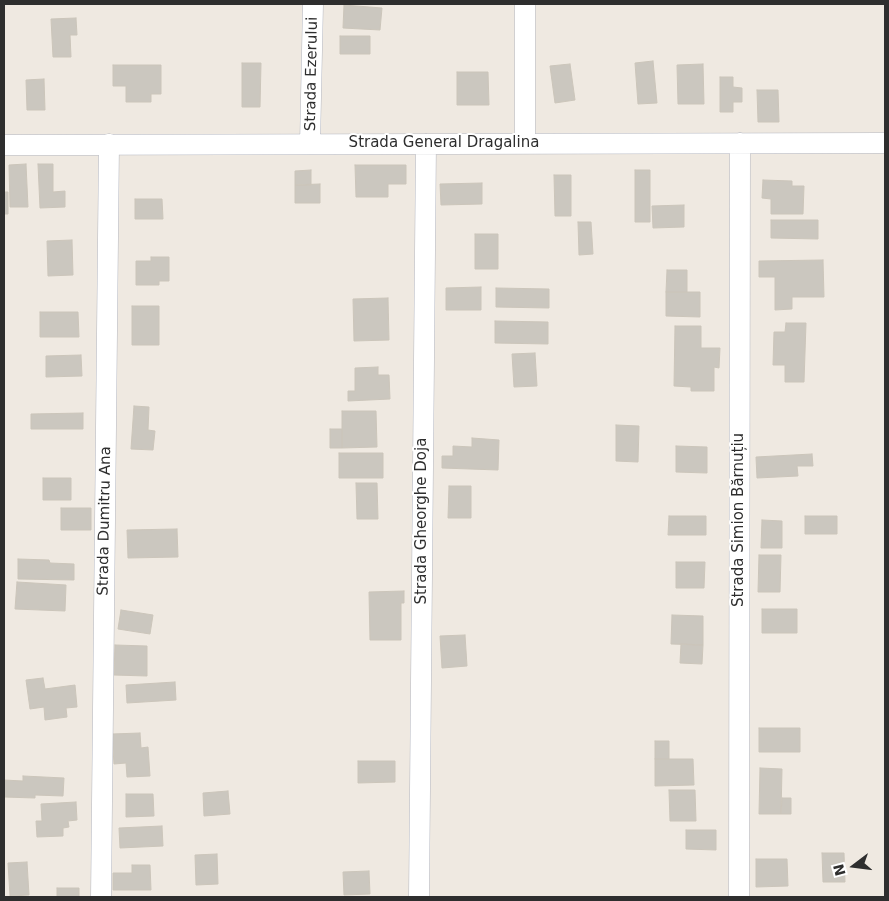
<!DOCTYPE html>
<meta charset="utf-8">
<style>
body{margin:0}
#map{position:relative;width:889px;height:901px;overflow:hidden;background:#efe9e1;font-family:"DejaVu Sans",sans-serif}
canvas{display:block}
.frame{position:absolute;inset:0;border:5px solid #2e2e2e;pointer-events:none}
.north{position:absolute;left:829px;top:841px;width:50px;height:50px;-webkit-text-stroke:4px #fff;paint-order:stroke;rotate:255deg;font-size:14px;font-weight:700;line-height:20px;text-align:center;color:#2e2e2e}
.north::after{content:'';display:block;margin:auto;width:18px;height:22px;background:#2e2e2e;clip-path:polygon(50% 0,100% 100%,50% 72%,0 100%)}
</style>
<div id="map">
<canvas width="889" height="901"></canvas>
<div class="frame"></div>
<div class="north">N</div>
</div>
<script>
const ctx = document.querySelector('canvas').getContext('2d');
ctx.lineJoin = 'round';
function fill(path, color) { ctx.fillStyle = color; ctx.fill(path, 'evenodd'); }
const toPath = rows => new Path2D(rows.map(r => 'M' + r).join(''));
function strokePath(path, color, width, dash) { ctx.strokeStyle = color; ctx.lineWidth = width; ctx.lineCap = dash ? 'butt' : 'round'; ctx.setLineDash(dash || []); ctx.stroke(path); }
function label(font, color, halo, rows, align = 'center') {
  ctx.font = font + ' "DejaVu Sans",sans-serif'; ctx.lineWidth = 4; ctx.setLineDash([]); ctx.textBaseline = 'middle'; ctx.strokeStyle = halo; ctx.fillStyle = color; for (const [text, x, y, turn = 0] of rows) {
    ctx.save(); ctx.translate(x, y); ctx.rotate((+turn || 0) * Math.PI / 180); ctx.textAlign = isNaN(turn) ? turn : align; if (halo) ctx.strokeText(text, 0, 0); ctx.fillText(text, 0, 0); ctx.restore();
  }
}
const building = toPath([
 [344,5,382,8,380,30,343,28,344,5],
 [76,18,77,35,70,35,71,57,53,57,51,19,76,18],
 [340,36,370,36,370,54,340,54,340,36],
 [653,61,657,103,638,104,635,63,653,61],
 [242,63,261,63,260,107,242,107,242,63],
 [570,64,575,100,555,103,550,66,570,64],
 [703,64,704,104,678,104,677,65,703,64],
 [113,65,161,65,161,94,151,94,151,102,126,102,126,86,113,86,113,65],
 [457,72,488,72,489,105,457,105,457,72],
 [720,77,733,77,733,87,742,88,742,102,733,102,733,112,720,112,720,77],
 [44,79,45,110,27,110,26,80,44,79],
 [757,90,778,90,779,122,758,122,757,90],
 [26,164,28,207,10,207,9,165,26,164],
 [38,164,53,164,53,192,65,191,65,207,40,208,38,164],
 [355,165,406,165,406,184,388,184,388,197,356,197,355,165],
 [311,170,311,185,295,185,295,171,311,170],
 [635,170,650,170,650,222,635,222,635,170],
 [554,175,571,175,571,216,555,216,554,175],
 [763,180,792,181,792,186,804,186,803,214,771,214,771,199,762,198,763,180],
 [482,183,482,204,441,205,440,184,482,183],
 [320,184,320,203,295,203,295,185,320,184],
 [4,192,8,192,8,214,4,214,4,192],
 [135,199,162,199,163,219,135,219,135,199],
 [684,205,684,227,653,228,652,206,684,205],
 [771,220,818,220,818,239,771,238,771,220],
 [578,222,591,222,593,254,579,255,578,222],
 [475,234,498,234,498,269,475,269,475,234],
 [72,240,73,275,48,276,47,241,72,240],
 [151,257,169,257,169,281,159,281,159,285,136,285,136,261,151,261,151,257],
 [823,260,824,297,792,297,792,309,775,310,775,277,759,277,759,261,823,260],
 [667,270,687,270,687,292,666,292,667,270],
 [481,287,481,310,446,310,446,288,481,287],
 [496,288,549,289,549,308,496,307,496,288],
 [666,292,700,292,700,317,666,316,666,292],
 [388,298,389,340,354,341,353,299,388,298],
 [132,306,159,306,159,345,132,345,132,306],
 [40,312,78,312,79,337,40,337,40,312],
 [495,321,548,322,548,344,495,343,495,321],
 [786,323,806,323,804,382,785,382,785,365,773,365,774,332,785,332,786,323],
 [675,326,701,326,701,348,720,348,719,368,714,367,714,391,691,391,691,387,674,386,675,326],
 [535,353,537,386,514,387,512,354,535,353],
 [81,355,82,376,46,377,46,356,81,355],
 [378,367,378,375,389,375,390,399,348,401,348,391,355,391,355,368,378,367],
 [134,406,149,407,148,430,155,431,153,450,131,449,134,406],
 [342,411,376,411,377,447,342,448,342,411],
 [83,413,83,429,31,429,31,414,83,413],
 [616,425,639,426,638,462,616,461,616,425],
 [330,429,342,429,342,448,330,448,330,429],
 [472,438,499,440,498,470,442,468,442,456,453,456,453,446,472,447,472,438],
 [676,446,707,447,707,473,676,472,676,446],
 [339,453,383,453,383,478,339,478,339,453],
 [812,454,813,466,797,466,798,476,757,478,756,457,812,454],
 [43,478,71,478,71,500,43,500,43,478],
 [356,483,377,483,378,519,357,519,356,483],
 [449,486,471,486,471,518,448,518,449,486],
 [61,508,91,508,91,530,61,530,61,508],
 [669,516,706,516,706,535,668,535,669,516],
 [805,516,837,516,837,534,805,534,805,516],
 [762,520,782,521,782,548,761,548,762,520],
 [177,529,178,557,128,558,127,530,177,529],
 [759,555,781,555,780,592,758,592,759,555],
 [18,559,49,560,50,563,74,564,74,580,18,579,18,559],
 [676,562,705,562,704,588,676,588,676,562],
 [17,582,66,585,65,611,15,609,17,582],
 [404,591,404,603,401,603,401,640,370,640,369,592,404,591],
 [762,609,797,609,797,633,762,633,762,609],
 [121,610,153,615,150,634,118,629,121,610],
 [672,615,703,616,703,645,671,644,672,615],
 [465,635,467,666,442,668,440,636,465,635],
 [681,644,703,645,702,664,680,663,681,644],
 [115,645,147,646,147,676,114,675,115,645],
 [43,678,45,689,75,685,77,707,66,708,67,717,45,720,44,707,30,709,26,680,43,678],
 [175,682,176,700,127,703,126,685,175,682],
 [759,728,800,728,800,752,759,752,759,728],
 [140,733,141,748,148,747,150,776,127,777,126,763,114,764,112,734,140,733],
 [655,741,669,741,669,759,655,759,655,741],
 [655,759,693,759,694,785,655,786,655,759],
 [358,761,395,761,395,782,358,783,358,761],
 [760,768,782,769,781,814,759,814,760,768],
 [23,776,64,778,63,796,35,795,35,798,4,797,4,780,23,781,23,776],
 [669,790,695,790,696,821,670,821,669,790],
 [228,791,230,814,204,816,203,793,228,791],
 [126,794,153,794,154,816,126,817,126,794],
 [782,798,791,798,791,814,781,814,782,798],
 [76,802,77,820,68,821,69,827,63,828,63,836,37,837,36,821,42,821,41,804,76,802],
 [162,826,163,846,120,848,119,828,162,826],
 [686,830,716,830,716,850,686,849,686,830],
 [822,853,844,853,845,882,823,882,822,853],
 [217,854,218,884,196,885,195,855,217,854],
 [756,859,787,859,788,886,756,887,756,859],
 [27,862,29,895,10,896,8,863,27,862],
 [132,865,150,865,151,890,113,890,113,873,132,873,132,865],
 [369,871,370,894,344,895,343,872,369,871],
 [57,888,79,888,79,897,57,897,57,888]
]);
const street = toPath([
 [525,142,525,4],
 [310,144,313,4],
 [4,145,885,143],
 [101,897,109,144],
 [419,897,426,144],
 [739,897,740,143]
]);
const streetNames = [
 ["Strada Ezerului",312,74,-89],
 ["Strada General Dragalina",444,143],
 ["Strada Simion Bărnuțiu",739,520,-90],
 ["Strada Dumitru Ana",105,521,-89],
 ["Strada Gheorghe Doja",422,521,-90]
];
fill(building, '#cbc7bf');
strokePath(building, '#cbc5ba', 1);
strokePath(street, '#b4b7c1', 21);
strokePath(street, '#fff', 20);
label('15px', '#2e2e2e', '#fff', streetNames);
</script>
